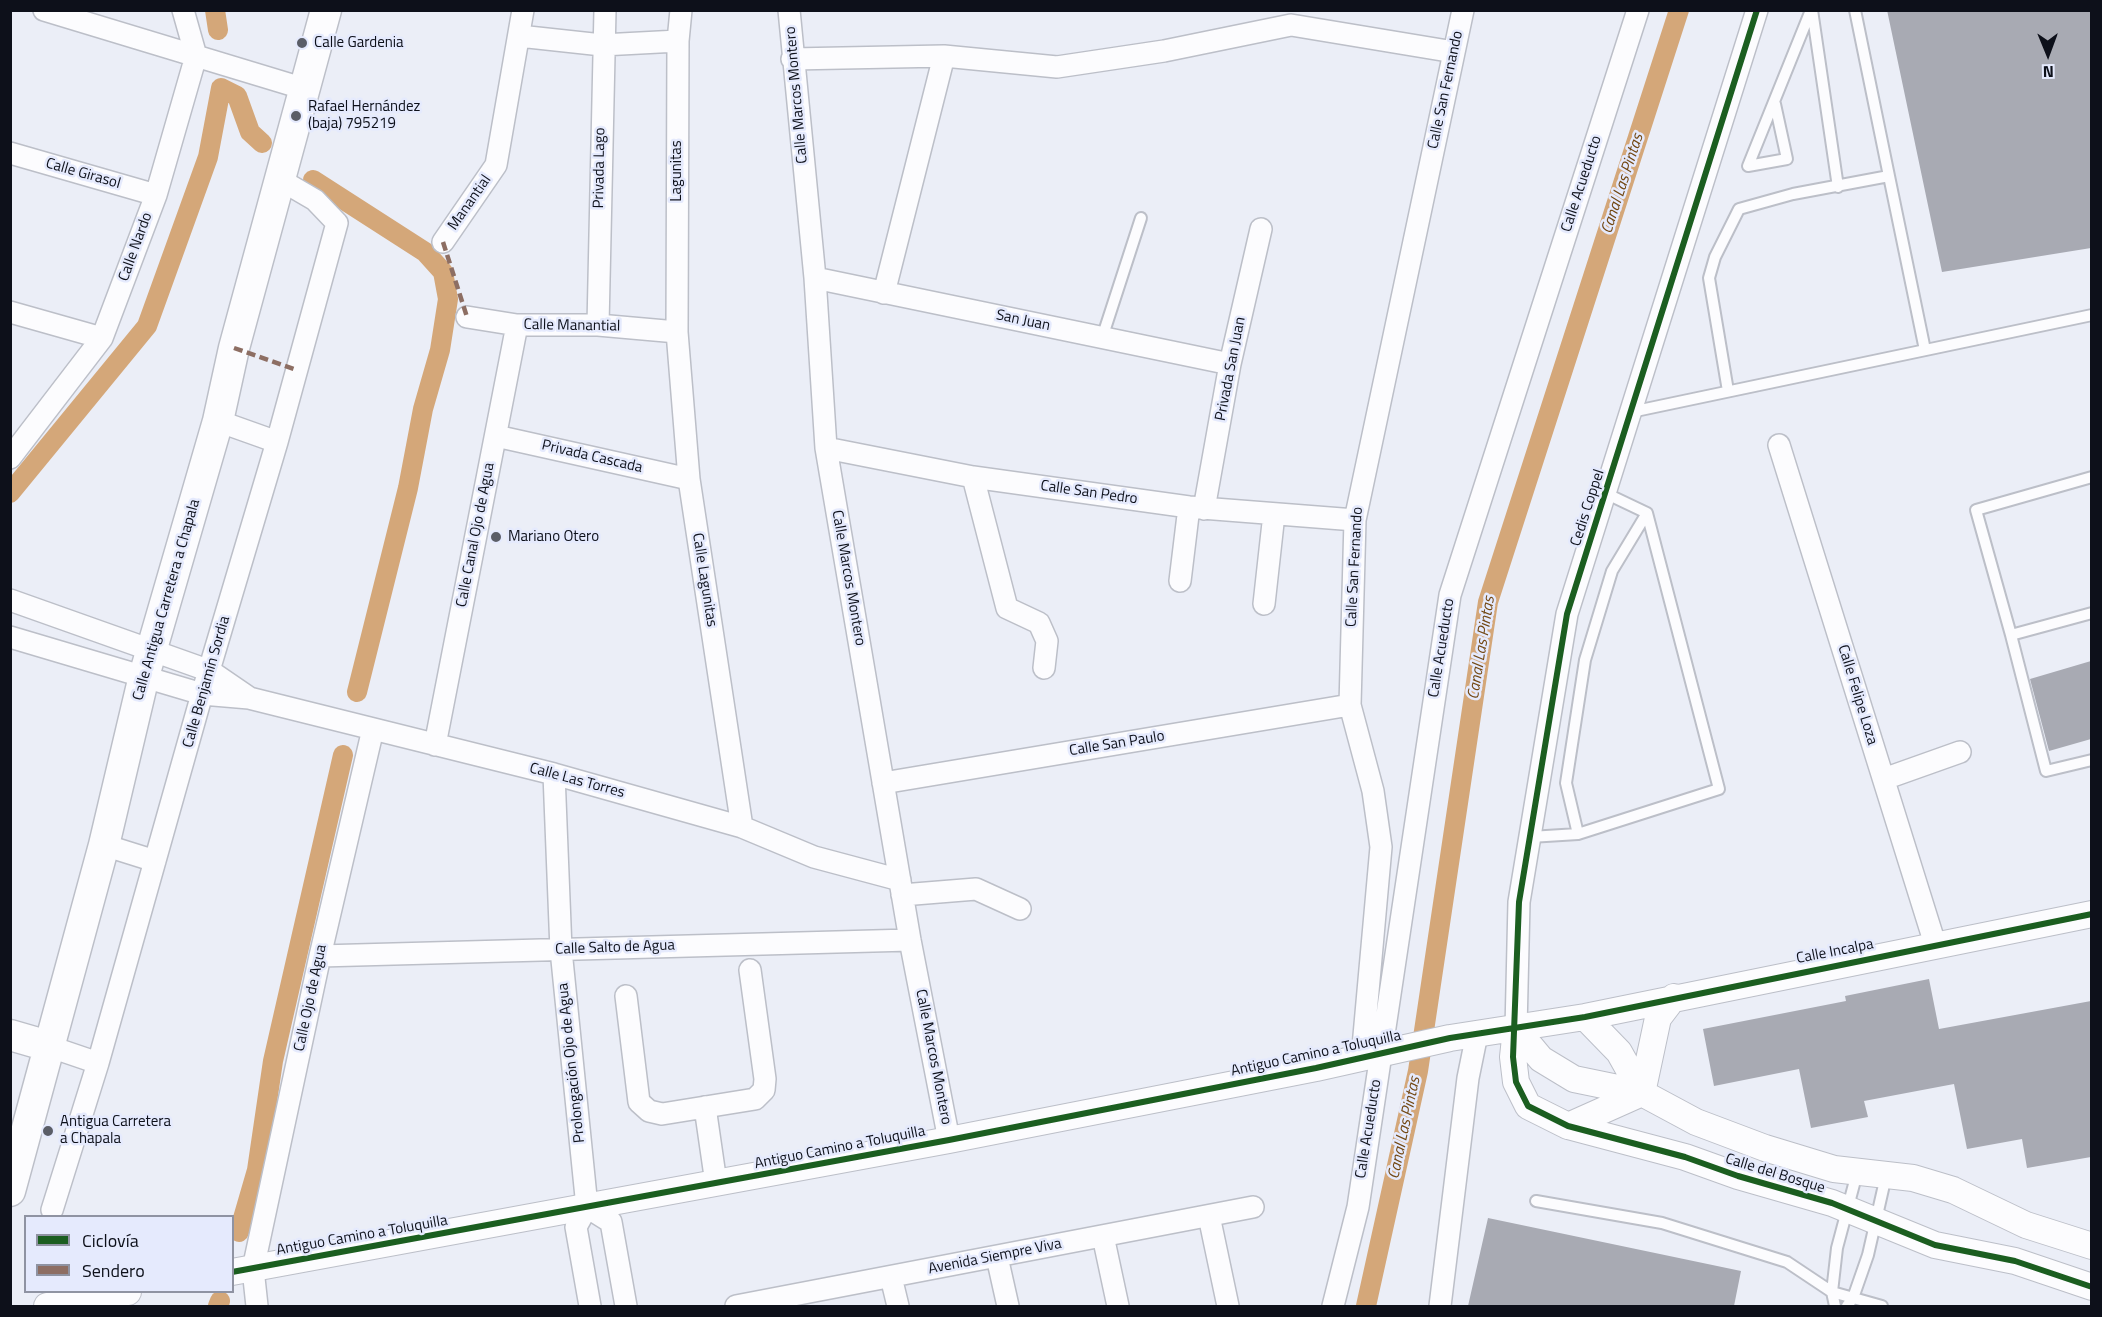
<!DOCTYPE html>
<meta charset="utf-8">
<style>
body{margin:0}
#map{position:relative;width:2102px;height:1317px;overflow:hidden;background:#ebeef7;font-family:"Titillium Web",sans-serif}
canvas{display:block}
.frame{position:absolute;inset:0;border:12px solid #0d101a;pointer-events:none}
.legend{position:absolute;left:24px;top:1215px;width:210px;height:78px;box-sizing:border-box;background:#e5eafd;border:2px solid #8f93a2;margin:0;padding:8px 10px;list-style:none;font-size:18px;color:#0d101a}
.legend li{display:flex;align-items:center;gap:12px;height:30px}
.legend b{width:30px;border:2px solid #8f93a2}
.north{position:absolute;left:2018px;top:24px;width:60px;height:60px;-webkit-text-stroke:4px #e5eafd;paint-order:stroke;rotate:179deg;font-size:16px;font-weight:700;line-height:24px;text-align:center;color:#0d101a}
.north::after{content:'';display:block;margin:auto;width:21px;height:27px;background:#0d101a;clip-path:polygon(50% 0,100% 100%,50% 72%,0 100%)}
</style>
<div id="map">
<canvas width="2102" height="1317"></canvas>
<div class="frame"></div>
<ul class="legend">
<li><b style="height:8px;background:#1b5e20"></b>Ciclovía</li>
<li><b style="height:8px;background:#8d6e63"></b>Sendero</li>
</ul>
<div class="north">N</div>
</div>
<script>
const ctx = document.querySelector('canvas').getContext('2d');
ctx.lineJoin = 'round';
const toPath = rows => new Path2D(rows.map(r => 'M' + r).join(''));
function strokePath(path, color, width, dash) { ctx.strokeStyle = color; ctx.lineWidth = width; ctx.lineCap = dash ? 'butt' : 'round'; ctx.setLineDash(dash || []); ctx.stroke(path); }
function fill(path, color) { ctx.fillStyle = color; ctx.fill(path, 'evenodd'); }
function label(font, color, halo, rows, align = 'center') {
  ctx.font = font + ' "Titillium Web",sans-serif'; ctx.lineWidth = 5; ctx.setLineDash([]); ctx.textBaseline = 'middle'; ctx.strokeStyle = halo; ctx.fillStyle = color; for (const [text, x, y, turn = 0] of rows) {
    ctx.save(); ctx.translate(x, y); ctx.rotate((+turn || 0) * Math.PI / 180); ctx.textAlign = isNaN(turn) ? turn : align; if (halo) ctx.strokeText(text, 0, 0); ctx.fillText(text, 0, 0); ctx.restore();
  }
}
const canal = toPath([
 [215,10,218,30],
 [313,180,425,252,443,272,448,299,440,350,423,409,408,488,357,692],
 [10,493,147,326,208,157,221,88,237,96,250,132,262,143],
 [239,1232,257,1170,273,1061,343,755],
 [218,1306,220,1301],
 [1366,1306,1418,1071,1488,602,1679,10]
]);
const building = toPath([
 [1887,10,2091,10,2091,248,1942,272],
 [2091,661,2091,739,2049,751,2030,679],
 [1929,979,1939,1029,2091,1001,2091,1157,2027,1168,2022,1139,1967,1149,1954,1084,1864,1101,1868,1117,1811,1128,1799,1069,1714,1086,1703,1029,1846,1001,1845,996],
 [1488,1218,1741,1271,1734,1306,1468,1306]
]);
const service = toPath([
 [1812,10,1838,187],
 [1855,10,1889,176],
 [1775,104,1787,159,1748,166,1811,10],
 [1102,338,1141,218],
 [1728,391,1709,278,1715,257,1739,209,1793,194,1889,176,1925,350],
 [1631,412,2092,315],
 [2092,477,1976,510,2011,635,2092,613],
 [2011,635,2046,771,2092,760],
 [1578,834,1566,783,1585,660,1612,571,1647,513],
 [1530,837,1578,834,1719,789,1647,513,1605,493],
 [1536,1201,1662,1223,1787,1262,1832,1292,1882,1306],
 [1835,1306,1832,1292,1837,1248,1857,1173],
 [1847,1306,1853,1298,1868,1255,1886,1176]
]);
const minor = toPath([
 [44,10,305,89],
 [681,10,678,41,677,332,689,479,742,827],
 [789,10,815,278,826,448,910,940,949,1140],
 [519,36,602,45,678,41],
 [792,59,944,56,1057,67,1164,51,1291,25,1454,52],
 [10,153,156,195],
 [443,242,496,165,523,10],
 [815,278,1230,364],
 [884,293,944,56],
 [10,312,102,338],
 [467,317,517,325,598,325,677,332],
 [598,325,605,10],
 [218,421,277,442],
 [496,436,689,479],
 [1779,445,1935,944],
 [826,448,973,477,1189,507,1355,520],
 [10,458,102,338,156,195,196,56,183,10],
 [973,477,1007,608,1039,623,1047,641,1044,668],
 [1204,509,1230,364,1261,229],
 [1180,581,1189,507],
 [10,600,210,671,248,697],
 [1264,604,1274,514],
 [10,637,202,694,249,698,554,774,742,827,814,857,900,880],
 [435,745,517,325],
 [554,774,561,950,587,1207,576,1227,590,1306],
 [1884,779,1960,752],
 [883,783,1350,705],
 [104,845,155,861],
 [902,895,976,889,1020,909],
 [320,956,910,940],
 [626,996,639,1102,649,1111,662,1114,755,1099,764,1090,765,1079,750,970],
 [1516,1029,1519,902,1567,614,1757,10],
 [48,1046,98,1063],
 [1362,1058,1381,847,1373,791,1350,705,1355,520,1463,10],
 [705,1107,716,1183],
 [587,1207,611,1222,626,1306],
 [52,1210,98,1063,202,694,277,442,337,223,315,200,279,179],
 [1209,1216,1228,1306],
 [1103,1236,1118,1306],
 [997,1257,1008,1306],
 [891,1277,898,1306],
 [257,1306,253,1269,320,956,373,729],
 [736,1306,1253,1207],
 [1333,1306,1358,1207,1450,595,1638,10],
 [1440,1306,1468,1078,1477,1034]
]);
const tertiary = toPath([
 [1585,1017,1619,1052,1642,1093,1696,1122,1765,1148,1834,1169,1913,1178,1953,1190,2026,1225,2092,1246],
 [1516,1029,1513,1057,1516,1082,1528,1106,1568,1126,1685,1157,1738,1176,1832,1203,1935,1245,2015,1261,2092,1287],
 [1516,1029,1541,1059,1574,1079,1642,1093],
 [1642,1093,1658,1018,1674,997],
 [1568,1126,1642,1093],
 [232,1272,949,1140,1316,1068,1450,1038,1585,1017,2092,914],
 [47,1306,128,1292]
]);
const secondary = toPath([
 [10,1035,48,1046],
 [10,1191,104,845,144,676,218,421,234,348,326,10]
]);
const quiet = toPath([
 [443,242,467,317],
 [234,348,297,370]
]);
const cycleway = toPath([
 [1757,10,1567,614,1519,902,1513,1057,1516,1082,1528,1106,1568,1126,1685,1157,1738,1176,1832,1203,1935,1245,2015,1261,2092,1287],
 [232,1272,949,1140,1316,1068,1450,1038,1585,1017,2092,914]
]);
const markers = [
 [302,43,6,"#5b5e67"],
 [296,116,6,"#5b5e67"],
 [496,537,6,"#5b5e67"],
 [48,1131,6,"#5b5e67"]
];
const poiNames = [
 ["Calle Gardenia",314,43],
 ["Rafael Hernández",308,107],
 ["(baja) 795219",308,124],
 ["Mariano Otero",508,537],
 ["Antigua Carretera",60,1122],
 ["a Chapala",60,1139]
];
const streetNames = [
 ["Calle San Fernando",1446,90,-78],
 ["Calle Marcos Montero",797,95,-95],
 ["Privada Lago",600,168,-89],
 ["Lagunitas",677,171,-90],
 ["Calle Girasol",83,174,16],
 ["Calle Acueducto",1582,184,-72],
 ["Manantial",470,203,-55],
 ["Calle Nardo",136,247,-70],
 ["San Juan",1023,321,12],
 ["Calle Manantial",572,326,1],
 ["Privada San Juan",1231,369,-79],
 ["Privada Cascada",592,457,13],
 ["Calle San Pedro",1089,493,8],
 ["Cedis Coppel",1588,508,-72],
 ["Calle Canal Ojo de Agua",476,535,-79],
 ["Calle San Fernando",1355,567,-87],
 ["Calle Marcos Montero",848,578,80],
 ["Calle Lagunitas",704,580,81],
 ["Calle Antigua Carretera a Chapala",167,600,-74],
 ["Calle Acueducto",1442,648,-81],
 ["Calle Benjamín Sordia",207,682,-74],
 ["Calle Felipe Loza",1857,695,73],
 ["Calle San Paulo",1117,744,-9],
 ["Calle Las Torres",577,781,15],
 ["Calle Salto de Agua",615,948,-2],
 ["Calle Incalpa",1835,952,-11],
 ["Calle Ojo de Agua",311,998,-78],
 ["Antiguo Camino a Toluquilla",1316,1054,-12],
 ["Calle Marcos Montero",933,1057,79],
 ["Prolongación Ojo de Agua",572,1063,-96],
 ["Calle Acueducto",1369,1129,-81],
 ["Antiguo Camino a Toluquilla",840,1148,-11],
 ["Calle del Bosque",1775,1174,17],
 ["Antiguo Camino a Toluquilla",362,1236,-10],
 ["Avenida Siempre Viva",995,1257,-11]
];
const waterNames = [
 ["Canal Las Pintas",1623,184,-72],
 ["Canal Las Pintas",1482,648,-81],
 ["Canal Las Pintas",1405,1128,-78]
];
strokePath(canal, '#d4a779', 20);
fill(building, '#a8aab3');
strokePath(service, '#bcbfc8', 14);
strokePath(minor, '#bcbfc8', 24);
strokePath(tertiary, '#bcbfc8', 28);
strokePath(secondary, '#bcbfc8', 33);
strokePath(service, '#fcfcfe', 10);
strokePath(minor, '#fcfcfe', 21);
strokePath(tertiary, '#fcfcfe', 26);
strokePath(secondary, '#fcfcfe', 30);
strokePath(quiet, '#8d6e63', 4.5, [9, 4.5]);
strokePath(cycleway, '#1b5e20', 6);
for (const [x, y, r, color] of markers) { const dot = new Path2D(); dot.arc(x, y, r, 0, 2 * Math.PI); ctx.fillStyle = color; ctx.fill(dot); strokePath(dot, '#e5eafd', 2); }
label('15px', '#0d101a', '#e5eafd', poiNames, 'left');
label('15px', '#0d101a', '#e5eafd', streetNames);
label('italic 16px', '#724712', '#e5eafd', waterNames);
</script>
